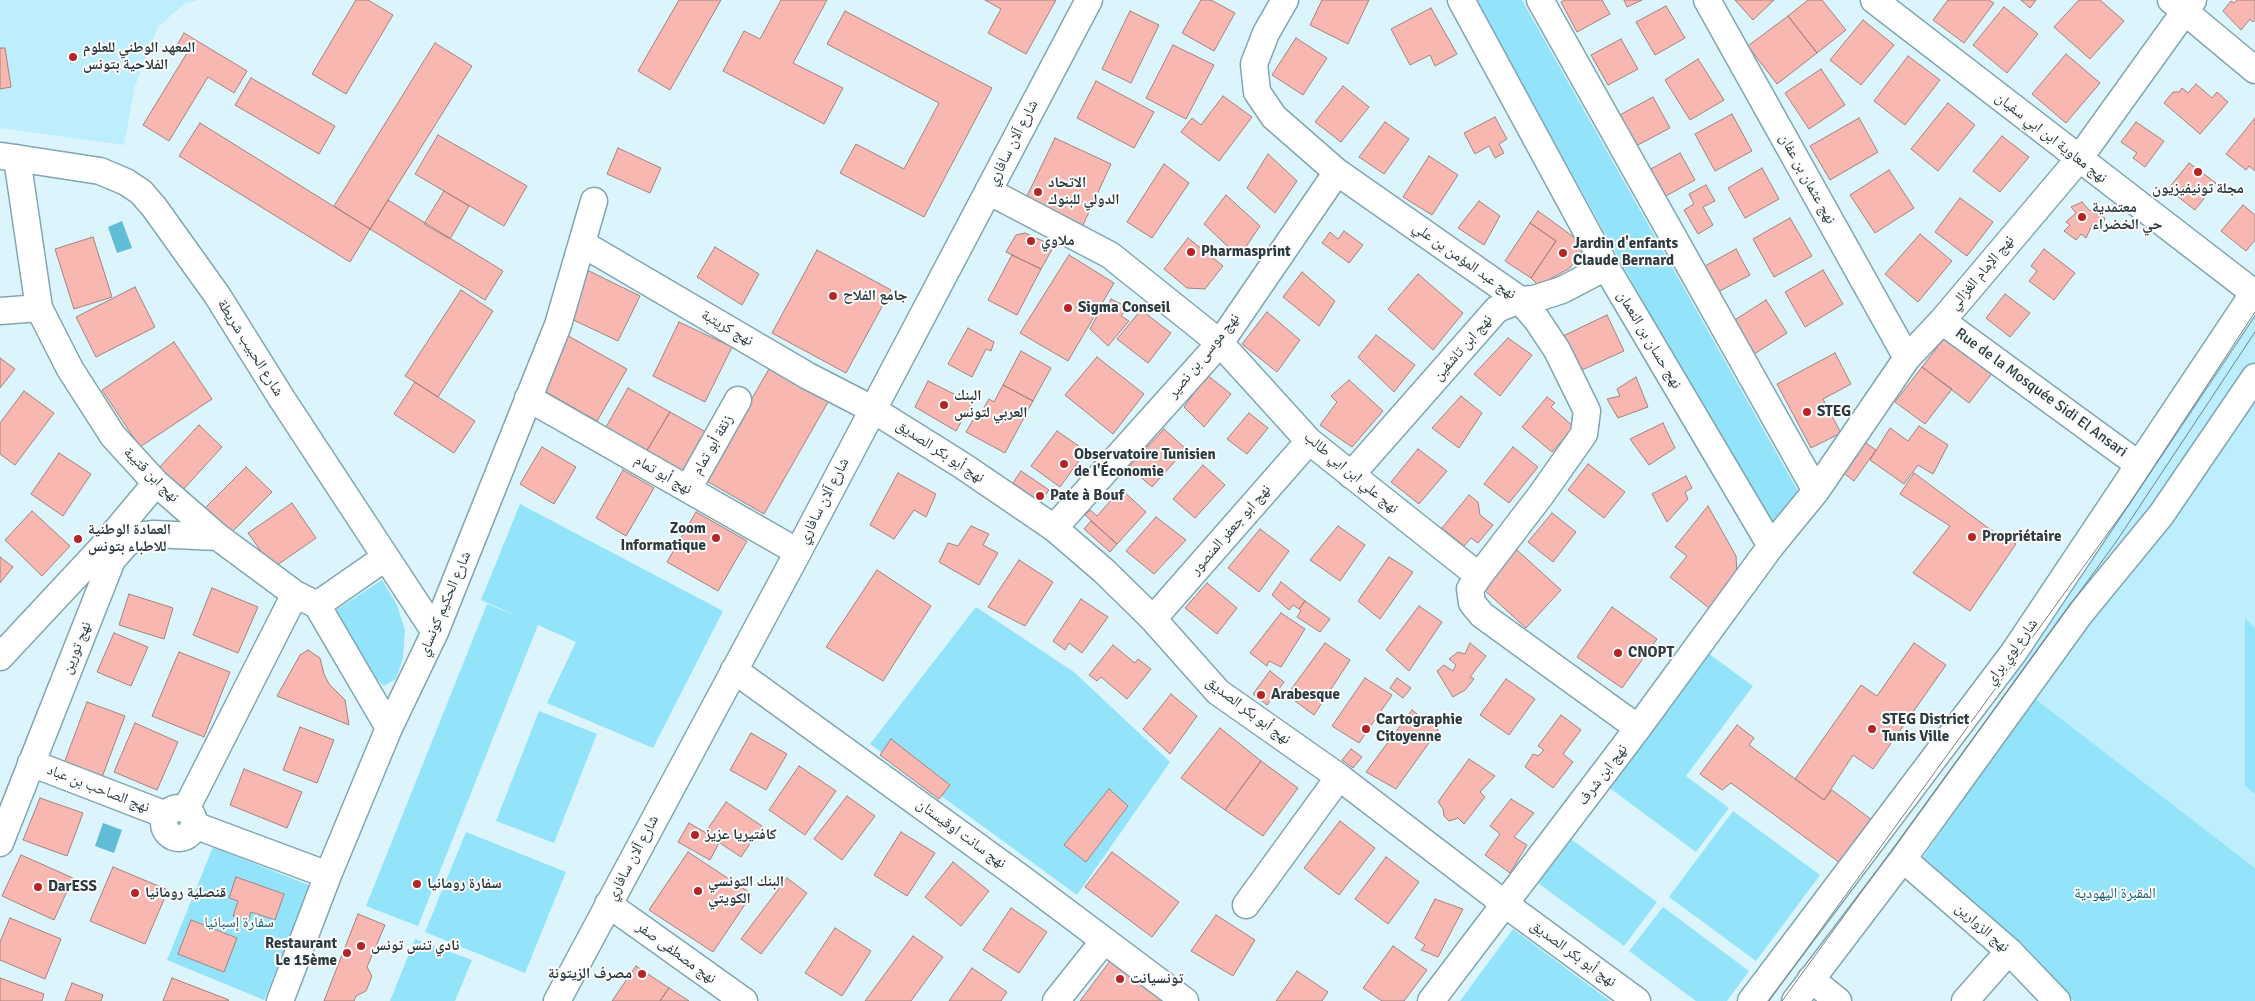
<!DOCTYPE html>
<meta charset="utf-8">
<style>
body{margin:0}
canvas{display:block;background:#dcf4fb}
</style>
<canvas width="2255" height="1001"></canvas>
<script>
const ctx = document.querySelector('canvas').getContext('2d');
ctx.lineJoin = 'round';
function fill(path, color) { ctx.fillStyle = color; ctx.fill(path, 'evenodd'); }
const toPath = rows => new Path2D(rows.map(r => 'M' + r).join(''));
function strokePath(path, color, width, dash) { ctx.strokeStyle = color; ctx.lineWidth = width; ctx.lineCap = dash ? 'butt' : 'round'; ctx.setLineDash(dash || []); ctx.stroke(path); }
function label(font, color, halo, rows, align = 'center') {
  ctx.font = font + ' Signika,"Noto Naskh Arabic",sans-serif'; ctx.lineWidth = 4; ctx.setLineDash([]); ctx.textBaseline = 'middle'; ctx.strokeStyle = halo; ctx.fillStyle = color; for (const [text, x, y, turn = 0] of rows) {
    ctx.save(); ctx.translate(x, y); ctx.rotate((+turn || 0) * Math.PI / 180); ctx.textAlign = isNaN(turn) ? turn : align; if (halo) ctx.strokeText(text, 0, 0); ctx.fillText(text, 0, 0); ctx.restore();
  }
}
const built = toPath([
 [0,0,198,0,185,3,158,27,135,86,124,145,0,128],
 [2255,271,2255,628,2245,619,2245,786,2255,794,2255,868,1988,663,2138,449]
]);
const green = toPath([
 [1475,0,1522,0,1799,493,1771,531],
 [520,504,723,611,653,748,547,703,576,642,538,625,418,926,366,906,487,604,517,616,481,600],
 [382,580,397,605,405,630,403,658,396,679,384,686,364,667,336,610],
 [976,607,1074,672,1170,762,1077,895,870,744],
 [2245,618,2255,628,2255,794,2245,786],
 [1708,653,1753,686,1686,776,1729,808,1696,852,1607,786],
 [2034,698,2255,868,2255,1001,2074,1001,1922,859],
 [539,711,597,734,554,843,496,821],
 [1733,811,1820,875,1756,961,1669,897],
 [466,832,566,872,525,973,425,932],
 [1568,837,1657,902,1624,946,1535,881],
 [213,847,311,886,264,1000,167,960],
 [1663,907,1749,971,1727,1001,1696,1001,1629,951],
 [1513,929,1610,1001,1460,1001],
 [415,939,472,960,455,1001,390,1001]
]);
const water = toPath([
 [122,221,132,248,117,253,108,227],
 [103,823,122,830,114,853,95,846]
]);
const building = toPath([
 [356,0,368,0,393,15,346,94,312,74,356,0],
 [679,0,721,0,670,90,638,71,679,0],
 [781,0,827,0,793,63,843,88,824,124,723,71,744,31,760,39,781,0],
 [985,0,1056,0,1026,54,988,33,1001,9,985,0],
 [1201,0,1211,0,1235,13,1214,51,1182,33,1201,0],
 [1322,0,1369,0,1348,44,1310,25,1322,0],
 [1565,0,1602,0,1610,14,1577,32,1561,2,1565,0],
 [1624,0,1642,0,1627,7,1624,0],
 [1735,0,1774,0,1753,20,1735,0],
 [1808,0,1822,0,1846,30,1817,53,1788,16,1808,0],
 [1948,0,1989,0,1994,3,1964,43,1933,20,1948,0],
 [2021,0,2036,0,2030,8,2021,0],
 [2079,0,2100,0,2124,21,2090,59,2054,27,2079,0],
 [2237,0,2255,0,2255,20,2253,22,2250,19,2241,30,2223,11,2231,1,2234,3,2237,0],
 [1666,6,1685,38,1655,55,1636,22,1666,6],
 [2004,7,2038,34,2007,73,1973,45,2004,7],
 [1431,8,1457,54,1435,66,1430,55,1410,65,1391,29,1431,8],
 [845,11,992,88,924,217,840,173,856,144,904,169,939,103,827,44,845,11],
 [1130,11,1159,25,1131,83,1102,69,1130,11],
 [1788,16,1817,53,1777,84,1748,46,1788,16],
 [1863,20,1894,45,1861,85,1830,60,1863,20],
 [184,33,247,71,234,93,208,77,169,141,143,125,187,53,176,47,184,33],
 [1296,38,1327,58,1303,95,1272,75,1296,38],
 [1621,39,1638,69,1608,85,1591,55,1621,39],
 [435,43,472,66,370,229,334,206,435,43],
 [1173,45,1214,65,1186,119,1146,98,1173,45],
 [0,48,5,48,11,87,0,89,0,48],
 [2066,54,2100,83,2066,123,2032,94,2066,54],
 [1908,56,1940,80,1905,125,1874,101,1908,56],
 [1698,59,1724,100,1690,120,1665,80,1698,59],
 [1821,69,1845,105,1809,129,1785,93,1821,69],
 [251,78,335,126,319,154,235,105,251,78],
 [1096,81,1154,112,1134,148,1077,118,1096,81],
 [2196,84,2212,98,2217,92,2228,102,2200,134,2164,103,2173,92,2179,92,2182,88,2188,93,2196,84],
 [1343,86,1369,107,1341,142,1315,122,1343,86],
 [1223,96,1252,117,1219,161,1181,132,1192,118,1201,125,1223,96],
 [1653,97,1670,128,1634,147,1618,116,1653,97],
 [1948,103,1975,125,1938,171,1911,149,1948,103],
 [1732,114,1752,151,1715,171,1695,134,1732,114],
 [1495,117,1507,139,1499,144,1504,153,1495,158,1489,146,1475,154,1464,133,1495,117],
 [1859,118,1878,152,1830,180,1810,146,1859,118],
 [2255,118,2255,171,2249,166,2246,170,2226,154,2255,118],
 [1385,122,1409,139,1384,174,1359,157,1385,122],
 [2136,122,2164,141,2145,167,2133,158,2137,153,2121,142,2136,122],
 [200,123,370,229,350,262,179,156,200,123],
 [438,135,527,186,504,226,415,174,438,135],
 [2002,136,2029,157,2000,192,1973,171,2002,136],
 [1055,138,1111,164,1083,225,1026,198,1055,138],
 [618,148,661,168,650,193,607,174,618,148],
 [1680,153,1695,180,1664,197,1649,170,1680,153],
 [1268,154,1297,181,1275,213,1247,188,1268,154],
 [1429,156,1458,175,1432,215,1403,197,1429,156],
 [2189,163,2216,183,2195,210,2168,189,2189,163],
 [1164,164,1189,183,1152,238,1127,222,1164,164],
 [1762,168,1779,199,1745,218,1728,188,1762,168],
 [1889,170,1914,208,1875,233,1850,195,1889,170],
 [1706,185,1715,201,1703,207,1713,225,1698,234,1684,210,1694,204,1689,194,1706,185],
 [444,191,469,206,450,239,424,224,444,191],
 [1226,195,1260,226,1239,257,1204,224,1226,195],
 [1960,198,1993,222,1967,256,1935,232,1960,198],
 [388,200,503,271,485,300,370,229,388,200],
 [1479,201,1500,216,1484,245,1458,228,1479,201],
 [2082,202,2089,210,2105,218,2100,231,2092,225,2086,238,2081,234,2076,240,2064,231,2070,225,2066,222,2076,213,2071,207,2082,202],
 [2243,205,2255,215,2255,240,2246,251,2221,231,2243,205],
 [1538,211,1586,246,1570,268,1543,283,1537,284,1531,278,1556,241,1530,223,1538,211],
 [1790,218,1812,256,1774,277,1753,239,1790,218],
 [1530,223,1556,241,1531,278,1505,261,1530,223],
 [1344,231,1363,245,1349,263,1322,243,1330,232,1338,239,1344,231],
 [1025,233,1054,246,1041,269,1006,252,1016,235,1025,233],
 [1920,234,1952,261,1918,302,1885,274,1920,234],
 [93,237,112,297,74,309,55,249,93,237],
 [1188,238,1223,266,1205,289,1187,288,1164,269,1188,238],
 [715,247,759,274,742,305,697,277,715,247],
 [1736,249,1750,275,1716,293,1703,267,1736,249],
 [2044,249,2075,273,2054,300,2029,281,2037,271,2031,266,2044,249],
 [817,250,891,290,846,373,772,333,817,250],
 [1012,255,1041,269,1017,315,988,300,1012,255],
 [1069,255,1114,283,1068,361,1020,333,1069,255],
 [587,270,640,296,618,341,565,316,587,270],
 [1823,270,1843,304,1805,327,1785,292,1823,270],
 [1302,272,1335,301,1319,326,1283,297,1302,272],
 [1418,274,1463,313,1433,350,1388,309,1418,274],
 [135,287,155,327,96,357,76,317,135,287],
 [461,290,493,311,438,397,405,376,461,290],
 [2005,294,2030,313,2010,337,1986,318,2005,294],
 [1111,299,1121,304,1125,302,1129,306,1121,316,1129,321,1108,346,1090,329,1103,305,1107,308,1111,299],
 [1766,300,1787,333,1751,356,1730,323,1766,300],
 [1141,310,1171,333,1148,363,1117,339,1141,310],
 [1267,312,1300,340,1277,372,1242,344,1267,312],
 [1607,315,1624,351,1582,370,1563,336,1607,315],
 [679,322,732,347,705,402,653,376,679,322],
 [968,328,994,342,991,351,986,349,972,377,948,364,968,328],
 [563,333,627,369,597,421,534,385,563,333],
 [1376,335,1415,365,1394,392,1358,357,1376,335],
 [1946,336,1993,372,1969,403,1922,367,1946,336],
 [1508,338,1532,355,1500,396,1474,374,1508,338],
 [174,342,212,399,140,447,102,390,174,342],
 [1021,351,1051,368,1033,401,1003,385,1021,351],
 [1835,353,1851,384,1823,399,1841,433,1811,448,1777,384,1835,353],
 [1097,357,1144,394,1113,434,1065,395,1097,357],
 [0,358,15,369,0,388,0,358],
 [1922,367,1952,389,1925,424,1895,402,1922,367],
 [769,369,828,402,764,514,705,480,769,369],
 [1207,375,1231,394,1204,427,1184,407,1207,375],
 [1636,377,1648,407,1618,418,1607,399,1620,396,1617,389,1636,377],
 [1349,380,1383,411,1352,447,1320,425,1337,402,1331,396,1349,380],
 [928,381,972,403,956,431,915,407,928,381],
 [415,382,475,421,454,453,394,414,415,382],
 [1003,385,1033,401,1005,453,966,432,973,420,976,421,989,399,994,402,1003,385],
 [628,388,670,412,646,452,605,429,628,388],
 [24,391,54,413,15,465,0,454,0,423,24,391],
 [1461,396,1482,413,1459,448,1432,428,1461,396],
 [1547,397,1555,403,1551,407,1574,427,1552,452,1522,427,1547,397],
 [670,412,706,432,683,473,646,452,670,412],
 [1249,413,1268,428,1247,454,1227,439,1249,413],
 [1663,423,1675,448,1649,465,1630,439,1663,423],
 [199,425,222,447,181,492,157,470,199,425],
 [1919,426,1948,445,1933,474,1918,465,1904,484,1870,460,1890,428,1908,441,1919,426],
 [1164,429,1186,449,1152,487,1129,467,1164,429],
 [1057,431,1086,451,1060,487,1031,466,1057,431],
 [1863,441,1876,450,1854,481,1841,471,1863,441],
 [542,447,576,467,554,504,520,484,542,447],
 [1513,447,1538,467,1509,503,1484,484,1513,447],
 [1418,449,1447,471,1419,504,1391,482,1418,449],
 [59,453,91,474,63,516,31,494,59,453],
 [1588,464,1625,492,1604,518,1568,490,1588,464],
 [1203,465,1225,485,1195,518,1173,499,1203,465],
 [246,467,272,492,229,535,203,510,246,467],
 [623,470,654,488,626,536,596,518,623,470],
 [1021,471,1049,490,1041,502,1013,483,1021,471],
 [898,473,936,494,926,517,914,510,894,539,870,525,898,473],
 [1914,473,1991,530,2016,544,1970,611,1913,573,1950,526,1900,494,1914,473],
 [1686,476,1692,488,1685,492,1688,499,1667,522,1652,494,1686,476],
 [1121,489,1146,512,1117,544,1085,515,1090,510,1097,516,1121,489],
 [1469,495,1478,502,1480,515,1493,525,1478,543,1471,538,1464,546,1442,528,1469,495],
 [292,503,316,538,273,568,248,533,292,503],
 [1708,506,1736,556,1737,572,1709,608,1670,577,1687,556,1675,547,1708,506],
 [32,511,70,546,42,576,5,540,32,511],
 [696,512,747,541,718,591,667,562,696,512],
 [1552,513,1576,532,1553,562,1528,542,1552,513],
 [1156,517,1186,540,1154,574,1126,551,1156,517],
 [1091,521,1117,544,1110,552,1084,529,1091,521],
 [971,526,989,534,983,545,998,553,979,585,939,562,948,543,958,546,971,526],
 [1338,526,1365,545,1340,581,1310,560,1338,526],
 [1260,529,1289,551,1259,592,1228,568,1260,529],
 [1517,550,1561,590,1526,628,1482,588,1517,550],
 [0,557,13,567,0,583,0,557],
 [1389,557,1413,572,1380,619,1358,601,1389,557],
 [1019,560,1053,582,1025,626,988,607,1019,560],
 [877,570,931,606,883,681,826,647,877,570],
 [1281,582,1305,601,1299,609,1293,605,1289,610,1272,595,1281,582],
 [1207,583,1237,608,1217,634,1185,608,1207,583],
 [212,588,258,607,238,653,193,635,212,588],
 [129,594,173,608,164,639,119,625,129,594],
 [1081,599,1108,617,1082,653,1069,643,1065,650,1053,641,1081,599],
 [1305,601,1330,619,1320,632,1297,617,1301,611,1299,609,1305,601],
 [1419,606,1442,622,1409,671,1386,650,1419,606],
 [1612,607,1657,639,1622,688,1577,657,1612,607],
 [1281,613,1305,629,1281,667,1269,661,1267,666,1250,653,1281,613],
 [114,633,148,647,131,686,97,672,114,633],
 [1325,643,1350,660,1314,715,1287,695,1325,643],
 [1470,643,1486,656,1470,677,1474,679,1465,690,1453,697,1437,671,1444,665,1453,671,1456,665,1449,659,1458,652,1465,654,1470,643],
 [1914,643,1946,665,1873,769,1853,755,1824,800,1795,779,1861,685,1877,696,1914,643],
 [1113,645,1135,663,1138,659,1151,669,1127,699,1101,677,1097,681,1089,675,1113,645],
 [308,650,320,658,324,674,329,684,345,700,349,725,277,696,300,655,308,650],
 [179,652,230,672,204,737,152,716,179,652],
 [1270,671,1284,682,1267,705,1253,694,1270,671],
 [1365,678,1392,695,1359,743,1332,726,1365,678],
 [1397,678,1411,688,1403,698,1390,688,1397,678],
 [1506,679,1535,699,1509,735,1480,715,1506,679],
 [1171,694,1197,716,1170,754,1143,729,1171,694],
 [87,702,125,716,101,780,63,766,87,702],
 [1412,710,1438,730,1396,789,1366,772,1412,710],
 [1561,715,1581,730,1563,754,1573,762,1553,788,1525,767,1533,754,1538,756,1544,750,1538,746,1561,715],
 [135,723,178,742,157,790,114,772,135,723],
 [1737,725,1754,738,1749,745,1824,800,1832,790,1872,820,1840,863,1731,783,1722,790,1700,774,1737,725],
 [300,727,334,740,317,783,283,770,300,727],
 [1220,728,1261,761,1225,810,1181,778,1220,728],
 [751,733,787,754,766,790,730,770,751,733],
 [891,739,950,785,939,799,880,755,891,739],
 [1351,749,1362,757,1353,768,1342,760,1351,749],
 [1469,759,1495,776,1480,792,1485,797,1464,824,1458,818,1449,821,1444,816,1443,809,1438,802,1469,759],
 [1261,761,1298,788,1263,836,1225,810,1261,761],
 [799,766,836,791,805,835,769,810,799,766],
 [244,769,302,792,287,828,230,805,244,769],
 [1109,789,1128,806,1086,862,1064,845,1109,789],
 [847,796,875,816,842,860,814,839,847,796],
 [40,798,83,813,67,856,23,840,40,798],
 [1511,799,1534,813,1514,837,1527,845,1510,873,1485,855,1500,834,1490,826,1511,799],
 [726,802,762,826,741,857,705,833,726,802],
 [1340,821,1375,848,1339,895,1304,868,1340,821],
 [689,823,720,841,710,860,678,842,689,823],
 [901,832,935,853,907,896,874,875,901,832],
 [688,852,752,894,713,952,649,910,688,852],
 [1112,852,1179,902,1152,937,1085,887,1112,852],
 [21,855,73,878,54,920,2,896,21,855],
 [1386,857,1419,882,1388,924,1355,899,1386,857],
 [953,862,989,891,961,926,925,897,953,862],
 [113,867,168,890,145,944,90,921,113,867],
 [236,877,284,894,275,920,251,912,248,922,233,916,238,901,229,898,236,877],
 [787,878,807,893,761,954,741,939,787,878],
 [1435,899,1463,909,1438,957,1421,950,1425,945,1415,938,1435,899],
 [1011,908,1047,932,1019,973,983,950,1011,908],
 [358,914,385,925,367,967,372,976,366,991,356,996,354,1001,324,1001,358,914],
 [1216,915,1255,940,1233,976,1191,951,1216,915],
 [10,918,61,939,45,979,0,960,0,942,10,918],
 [191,920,237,938,224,972,178,954,191,920],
 [835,928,871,951,842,996,805,973,835,928],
 [913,936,943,957,911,1001,865,1001,913,936],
 [1393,946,1427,970,1404,1001,1382,1001,1363,988,1393,946],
 [1110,961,1164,1001,1080,1001,1110,961],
 [636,966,669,988,660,1001,612,1001,636,966],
 [972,968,1007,992,1001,1001,949,1001,972,968],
 [1297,971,1328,992,1322,1001,1276,1001,1297,971],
 [0,978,44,994,42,1001,0,1001,0,978],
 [172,978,229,1000,228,1001,163,1001,172,978],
 [72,983,103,995,101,1001,65,1001,72,983],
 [669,988,689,1001,660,1001,669,988]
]);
const minor = toPath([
 [1285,0,1266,33,1254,64,1257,92,1274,117,1337,172,1520,300,1537,320,1557,350,1587,411,1584,434,1541,495,1479,576],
 [1461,0,1606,267,1771,546],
 [1540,0,1816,491],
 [1707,0,1907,358],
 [1874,0,2254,293],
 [2171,0,2255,70],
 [2,156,100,171,126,182,141,192,154,207,217,295,282,399,435,632],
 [17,158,39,308,70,369,113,436,156,483,218,537,295,594,317,605,389,728],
 [988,191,1110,255,1220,343,1309,441,1479,576,1470,589,1472,603,1482,615,1638,728],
 [583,244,808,376,872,409,963,466,1054,528,1104,571,1153,619,1218,692,1339,777,1505,904,1637,1001],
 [0,311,39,308],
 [1942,321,2139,465],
 [528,398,798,552],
 [1351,475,1497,309,1520,300,1534,299,1562,290,1606,267],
 [688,489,738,400],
 [1054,528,1220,343,1337,172],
 [317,605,386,557],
 [1153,619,1309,441],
 [0,657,100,550,156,483],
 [734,670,1021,878,1185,1001],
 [31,763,166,815],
 '164 823a15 15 0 1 1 30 0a15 15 0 1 1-30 0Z',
 [186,809,295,594],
 [194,825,328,875],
 [0,843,112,560,126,544,138,536,154,534,218,537],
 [1903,859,2009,951,2057,1001],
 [608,904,744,1001],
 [1246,905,1339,777],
 [1811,979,1838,1001],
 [280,1001,328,875,389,728,435,632,558,325,594,201],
 [557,1001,798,552,1089,0],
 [1056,1001,1103,942],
 [1431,1001,1638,728,1771,546,1816,491,1907,358,1942,321,2078,160,2193,0],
 [1751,1001,2014,652,2255,291],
 [1795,1001,1903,859,2080,614,2161,515,2255,377],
 [1965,1001,2009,951]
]);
const tram = toPath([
 [1769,1001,2132,500,2255,312],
 [1782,1001,2116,542,2255,332]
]);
const markers = [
 [73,57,5,"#b52525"],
 [2198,172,5,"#b52525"],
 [1038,192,5,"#b52525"],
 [2082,217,5,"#b52525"],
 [1031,241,5,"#b52525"],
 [1191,252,5,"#b52525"],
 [1563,253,5,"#b52525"],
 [833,296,5,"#b52525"],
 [1068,308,5,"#b52525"],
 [944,405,5,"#b52525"],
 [1807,412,5,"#b52525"],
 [1064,464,5,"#b52525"],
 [1040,496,5,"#b52525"],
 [1972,537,5,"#b52525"],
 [716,538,5,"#b52525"],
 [78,539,5,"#b52525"],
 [1618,653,5,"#b52525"],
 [1261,695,5,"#b52525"],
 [1366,729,5,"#b52525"],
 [1872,729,5,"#b52525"],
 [695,835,5,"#b52525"],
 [417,884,5,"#b52525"],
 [38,887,5,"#b52525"],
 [698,891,5,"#b52525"],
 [135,893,5,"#b52525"],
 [361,946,5,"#b52525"],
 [347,953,5,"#b52525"],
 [642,974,5,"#b52525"],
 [1120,979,5,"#b52525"]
];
const poiNames = [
 ["المعهد الوطني للعلوم",83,48],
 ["الفلاحية بتونس",83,65],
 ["الاتحاد",1048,183],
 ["الدولي للبنوك",1048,200],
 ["مجلة تونيفيزيون",2198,189,"center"],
 ["معتمدية",2092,208],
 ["حي الخضراء",2092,225],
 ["ملاوي",1041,241],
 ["Jardin d'enfants",1573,244],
 ["Claude Bernard",1573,261],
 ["Pharmasprint",1201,252],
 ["جامع الفلاح",843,296],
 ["Sigma Conseil",1078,308],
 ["البنك",954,396],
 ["العربي لتونس",954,413],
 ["STEG",1817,412],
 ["Observatoire Tunisien",1074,455],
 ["de l'Économie",1074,472],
 ["Pate à Bouf",1050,496],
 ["Zoom",706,529,"right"],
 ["Informatique",706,546,"right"],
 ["العمادة الوطنية",88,530],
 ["للاطباء بتونس",88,547],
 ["Propriétaire",1982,537],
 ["CNOPT",1628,653],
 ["Arabesque",1271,695],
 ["Cartographie",1376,720],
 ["Citoyenne",1376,737],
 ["STEG District",1882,720],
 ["Tunis Ville",1882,737],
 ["كافتيريا عزيز",705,835],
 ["البنك التونسي",708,882],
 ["الكويتي",708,899],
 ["سفارة رومانيا",427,884],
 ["DarESS",48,887],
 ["قنصلية رومانيا",145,893],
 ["Restaurant",337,944,"right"],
 ["Le 15ème",337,961,"right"],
 ["نادي تنس تونس",371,946],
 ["مصرف الزيتونة",632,974,"right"],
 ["تونسيانت",1130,979]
];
const streetNames = [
 ["نهج معاوية ابن ابي سفيان",2051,138,38],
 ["شارع آلان سافاري",1013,143,-63],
 ["نهج عثمان بن عفان",1807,179,61],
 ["نهج عبد المؤمن بن علي",1464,261,35],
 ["نهج الإمام الغزالي",1982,273,-50],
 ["نهج كريتبة",727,328,30],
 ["نهج حسان بن النعمان",1649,340,59],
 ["شارع الحبيب شريطة",250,348,58],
 ["نهج ابن تاشفين",1463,348,-49],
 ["نهج موسى بن نصير",1204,356,-51],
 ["Rue de la Mosquée Sidi El Ansari",2041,393,36],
 ["زنقة أبو تمام",713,445,-60],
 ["نهج أبو بكر الصديق",940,452,33],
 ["نهج علي ابن ابي طالب",1351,473,40],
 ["نهج ابن قتيبة",151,475,45],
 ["نهج أبو تمام",663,475,30],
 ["شارع آلان سافاري",824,501,-63],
 ["نهج ابو جعفر المنصور",1231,530,-49],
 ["شارع الحكيم كونساي",445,604,-67],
 ["نهج تورين",77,648,-68],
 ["شارع لوي براي",2012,652,-54],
 ["نهج أبو بكر الصديق",1248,711,37],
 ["نهج ابن شرف",1603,775,-53],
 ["نهج الصاحب بن عباد",98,789,21],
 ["نهج سانت اوقيستان",961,834,36],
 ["شارع آلان سافاري",633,858,-62],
 ["نهج الزوارين",1982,928,41],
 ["نهج مصطفى صفر",676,953,36],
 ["نهج أبو بكر الصديق",1573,954,36]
];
const parkNames = [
 ["المقبرة اليهودية",2115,894],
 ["سفارة إسبانيا",239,923]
];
fill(built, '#bceefd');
fill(green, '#93e4fb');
fill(water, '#60bdd7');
fill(building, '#f8b7b0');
strokePath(building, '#a5827d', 1);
strokePath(minor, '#80a6b2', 29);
strokePath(minor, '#fff', 26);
strokePath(tram, '#6f8288', 1);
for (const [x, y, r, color] of markers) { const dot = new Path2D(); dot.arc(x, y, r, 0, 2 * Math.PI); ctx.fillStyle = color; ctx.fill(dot); strokePath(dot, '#fcfcfc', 2); }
label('bold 15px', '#2b3b40', '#fcfcfc', poiNames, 'left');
label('15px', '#2b3b40', '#fcfcfc', streetNames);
label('15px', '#105e70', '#fcfcfc', parkNames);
</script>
